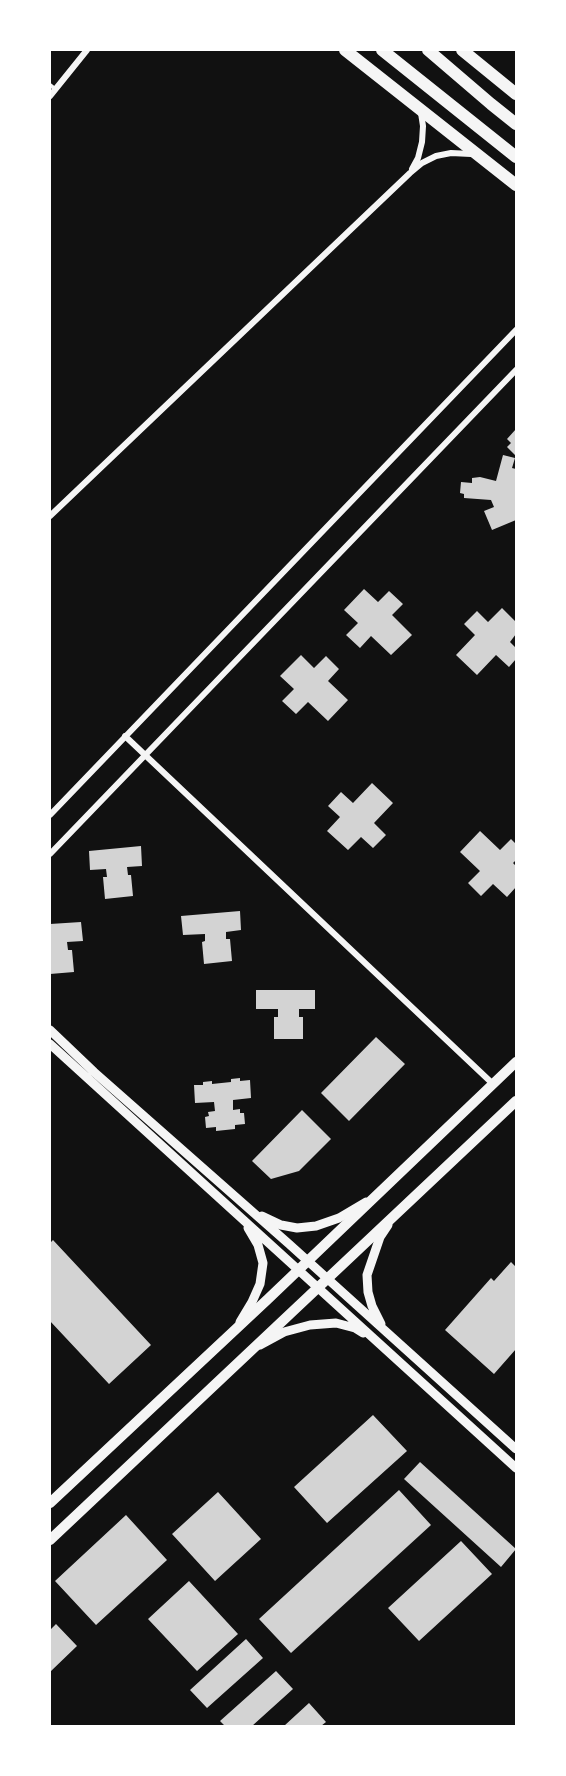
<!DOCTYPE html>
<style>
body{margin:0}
#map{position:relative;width:566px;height:1776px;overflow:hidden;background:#111;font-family:Lato,sans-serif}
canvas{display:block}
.frame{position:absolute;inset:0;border:51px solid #fff;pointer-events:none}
</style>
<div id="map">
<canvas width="566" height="1776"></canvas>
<div class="frame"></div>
</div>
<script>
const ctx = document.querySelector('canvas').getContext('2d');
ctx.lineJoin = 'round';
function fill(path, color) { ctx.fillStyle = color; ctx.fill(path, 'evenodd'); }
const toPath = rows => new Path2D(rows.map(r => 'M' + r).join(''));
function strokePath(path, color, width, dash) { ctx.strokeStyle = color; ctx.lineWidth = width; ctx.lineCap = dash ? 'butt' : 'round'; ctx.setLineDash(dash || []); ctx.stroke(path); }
const building = toPath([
 [516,429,516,456,507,447,511,443,507,439],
 [503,455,515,458,512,468,516,469,516,520,492,530,484,511,494,507,491,500,464,498,464,494,460,493,461,482,472,483,472,478,480,477,496,481],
 [364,589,378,602,389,591,403,604,392,615,412,635,391,655,371,636,360,648,346,635,358,623,344,610],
 [502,608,516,622,516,634,510,642,516,648,516,659,509,667,496,655,477,675,456,655,475,635,464,624,477,611,488,622],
 [301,655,314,668,326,656,339,669,328,681,348,700,328,721,308,702,296,714,282,701,294,689,280,676],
 [372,783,393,803,374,823,386,835,373,848,361,837,348,850,327,831,340,817,328,806,341,792,353,803],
 [480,831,500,850,511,839,516,844,516,860,513,863,516,866,516,887,507,897,493,884,481,896,468,883,480,871,460,852],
 [141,846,142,866,127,867,128,875,131,875,133,896,105,899,103,877,107,877,106,869,90,870,89,851],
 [240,911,241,930,226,932,226,939,230,939,232,961,204,964,202,942,205,941,205,934,183,935,181,916],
 [81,922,83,941,67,942,68,950,72,950,74,972,50,974,50,924],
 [256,990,315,990,315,1009,299,1009,299,1017,303,1017,303,1039,274,1039,274,1017,278,1017,278,1009,256,1009],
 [376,1037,405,1064,349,1121,321,1093],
 [240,1078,240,1081,250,1080,251,1098,233,1100,233,1110,240,1109,240,1113,244,1113,245,1124,235,1125,235,1129,216,1131,216,1127,206,1128,205,1117,209,1116,208,1112,215,1111,214,1102,195,1103,194,1085,203,1085,203,1082,212,1081,212,1084,231,1082,231,1079],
 [302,1110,331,1139,299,1171,271,1179,252,1161],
 [53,1240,151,1345,109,1384,50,1321,50,1243],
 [511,1262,516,1267,516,1349,494,1374,445,1330,491,1278,494,1281],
 [373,1415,407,1451,327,1523,294,1487],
 [420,1462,516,1549,501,1567,404,1479],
 [399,1490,431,1525,291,1653,259,1619],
 [218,1492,261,1539,215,1581,172,1534],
 [126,1515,167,1560,96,1625,55,1581],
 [461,1541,492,1574,419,1641,388,1608],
 [189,1581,238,1634,197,1671,148,1619],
 [56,1624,77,1646,50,1672,50,1630],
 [246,1639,263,1658,207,1708,190,1690],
 [276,1671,293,1689,252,1726,225,1726,220,1721],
 [309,1703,326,1722,321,1726,284,1726]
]);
const service = toPath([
 [50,85,55,89]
]);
const minor = toPath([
 [50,96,87,50],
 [412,169,418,158,422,142,423,126,421,113],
 [50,516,410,173,422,163,436,156,451,153,471,154],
 [125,736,493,1084],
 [50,815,516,330],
 [50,854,516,370]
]);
const tertiary = toPath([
 [50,1030,94,1072,289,1244,516,1449],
 [50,1044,516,1468],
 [262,1216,281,1225,297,1228,316,1226,339,1218,366,1202],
 [240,1322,252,1302,260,1284,263,1263,258,1245,248,1228],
 [381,1324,372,1306,368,1292,367,1275,380,1237,388,1225],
 [260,1345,284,1332,310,1325,336,1323,355,1328,363,1333]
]);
const secondary = toPath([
 [50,1503,268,1299,516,1062],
 [50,1540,516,1101]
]);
const primary = toPath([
 [345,50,516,185],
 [462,50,516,94]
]);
const trunk = toPath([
 [382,50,516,157],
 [428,50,491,104,516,124]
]);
fill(building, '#d3d3d3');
strokePath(service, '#f5f5f5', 4);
strokePath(minor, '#f5f5f5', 6);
strokePath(tertiary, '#f5f5f5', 9);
strokePath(secondary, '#f5f5f5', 10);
strokePath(primary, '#f5f5f5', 12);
strokePath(trunk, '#f5f5f5', 12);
</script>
